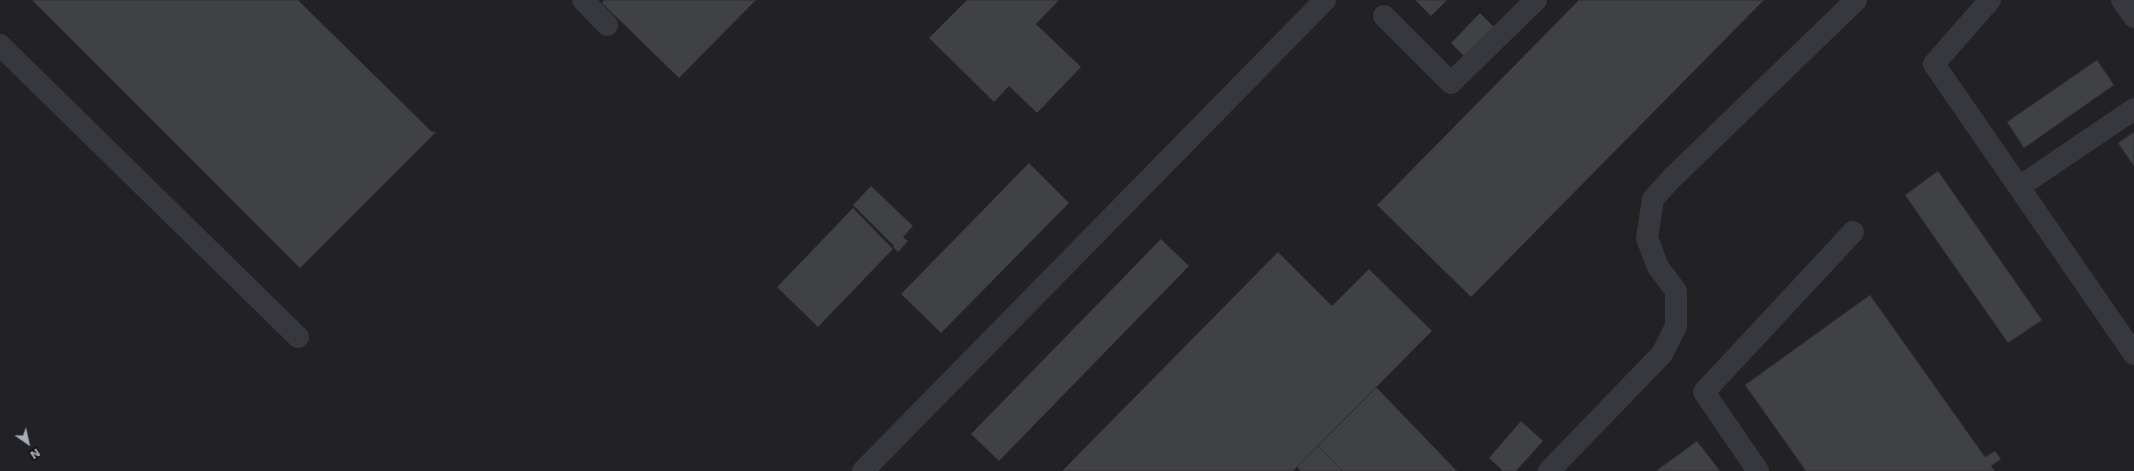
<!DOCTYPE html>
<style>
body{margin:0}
#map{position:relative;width:2134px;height:471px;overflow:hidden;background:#161618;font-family:"DejaVu Sans",sans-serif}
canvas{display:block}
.north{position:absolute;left:8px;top:423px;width:40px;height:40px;-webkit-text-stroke:3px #111113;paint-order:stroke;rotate:146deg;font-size:11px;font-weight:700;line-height:16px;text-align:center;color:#a8adb8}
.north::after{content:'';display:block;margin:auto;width:14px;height:18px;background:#a8adb8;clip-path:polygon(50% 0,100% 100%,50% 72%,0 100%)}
</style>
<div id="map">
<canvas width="2134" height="471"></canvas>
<div class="north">N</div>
</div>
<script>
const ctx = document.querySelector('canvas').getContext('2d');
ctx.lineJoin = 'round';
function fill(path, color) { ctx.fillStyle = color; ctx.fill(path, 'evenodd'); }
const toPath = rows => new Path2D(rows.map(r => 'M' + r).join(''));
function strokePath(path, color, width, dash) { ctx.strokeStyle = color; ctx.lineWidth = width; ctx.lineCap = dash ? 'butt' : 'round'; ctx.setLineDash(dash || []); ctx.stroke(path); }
const built = toPath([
 [0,0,2134,0,2134,471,0,471]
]);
const building = toPath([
 [32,0,298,0,432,132,436,132,299,269,299,267,32,0],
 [604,0,756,0,679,78,602,3,604,0],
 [967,0,1059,0,1036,24,1081,67,1037,113,1009,86,994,102,929,38,967,0],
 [1415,0,1447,0,1431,16,1415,0],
 [1579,0,1764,0,1471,297,1377,205,1579,0],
 [1480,13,1496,29,1467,59,1451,43,1480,13],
 [2097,60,2114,85,2024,148,2007,122,2097,60],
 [2134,132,2134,166,2118,143,2134,132],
 [1029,163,1069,203,941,333,901,294,1029,163],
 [1938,171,2042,320,2008,343,1905,195,1938,171],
 [871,186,913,226,903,237,908,241,898,252,893,247,894,246,853,205,871,186],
 [853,208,893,249,818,327,777,287,853,208],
 [1161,239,1189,266,999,461,971,434,1161,239],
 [1278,252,1332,306,1369,269,1432,331,1293,471,1062,471,1278,252],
 [1870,295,1985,457,1995,451,2001,459,1991,466,1995,471,1806,471,1745,385,1870,295],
 [1376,387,1457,471,1343,471,1318,446,1376,387],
 [1521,421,1543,441,1516,471,1503,471,1489,458,1521,421],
 [1697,441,1720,471,1656,471,1697,441],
 [1318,446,1343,471,1301,471,1297,467,1318,446]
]);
const minor = toPath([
 [583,0,607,25],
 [1990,0,1934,64,2134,354],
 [2122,0,2134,17],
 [1384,16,1451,83,1536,0],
 [0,45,298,337],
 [2019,187,2134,109],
 [863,471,1325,0],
 [1549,471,1662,354,1676,326,1676,291,1658,267,1647,238,1653,199,1671,179,1856,0],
 [1758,471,1704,392,1853,232]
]);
fill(built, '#222225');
fill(building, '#404145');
strokePath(building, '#303034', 1);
strokePath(minor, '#37383d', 22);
</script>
